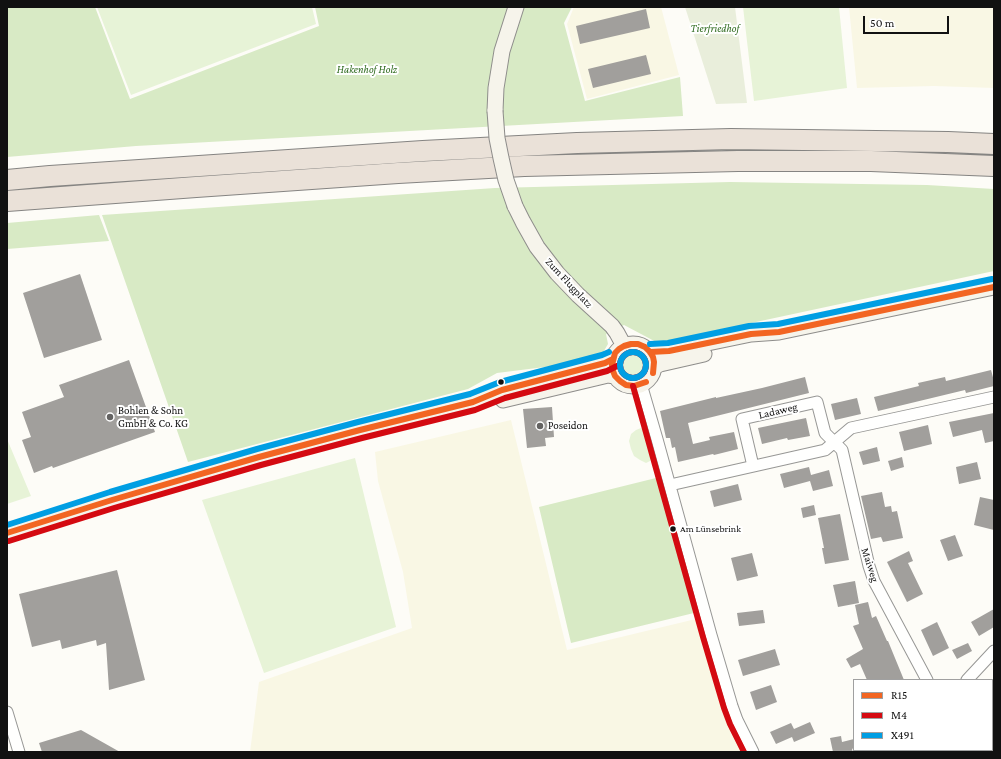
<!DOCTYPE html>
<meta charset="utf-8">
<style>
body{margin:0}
#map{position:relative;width:1001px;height:759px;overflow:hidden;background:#fdfcf7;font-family:"Crimson Pro",serif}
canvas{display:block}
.frame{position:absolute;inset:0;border:8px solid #111;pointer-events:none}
.legend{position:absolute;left:853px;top:679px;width:140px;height:72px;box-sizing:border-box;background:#fff;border:1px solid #a0a0a0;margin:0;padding:5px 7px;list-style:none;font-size:12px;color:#111}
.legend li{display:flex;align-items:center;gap:8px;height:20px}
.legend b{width:20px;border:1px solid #a0a0a0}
.scale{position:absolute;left:863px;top:16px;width:86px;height:18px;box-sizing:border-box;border:2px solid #111;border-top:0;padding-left:5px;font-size:12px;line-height:14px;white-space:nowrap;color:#111;-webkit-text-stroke:3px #fff;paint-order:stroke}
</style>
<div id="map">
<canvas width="1001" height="759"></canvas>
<div class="frame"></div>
<ul class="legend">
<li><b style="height:5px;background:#f26522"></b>R15</li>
<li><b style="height:5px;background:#d40a11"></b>M4</li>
<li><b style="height:5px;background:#009ee3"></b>X491</li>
</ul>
<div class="scale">50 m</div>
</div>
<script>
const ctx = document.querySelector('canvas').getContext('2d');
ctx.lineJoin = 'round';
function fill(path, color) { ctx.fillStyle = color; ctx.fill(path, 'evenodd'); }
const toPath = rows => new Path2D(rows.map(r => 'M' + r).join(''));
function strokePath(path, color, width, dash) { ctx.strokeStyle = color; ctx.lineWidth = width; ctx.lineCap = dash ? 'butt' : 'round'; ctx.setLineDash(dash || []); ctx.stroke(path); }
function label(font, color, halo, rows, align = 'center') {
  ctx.font = font + ' "Crimson Pro",serif'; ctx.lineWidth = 4; ctx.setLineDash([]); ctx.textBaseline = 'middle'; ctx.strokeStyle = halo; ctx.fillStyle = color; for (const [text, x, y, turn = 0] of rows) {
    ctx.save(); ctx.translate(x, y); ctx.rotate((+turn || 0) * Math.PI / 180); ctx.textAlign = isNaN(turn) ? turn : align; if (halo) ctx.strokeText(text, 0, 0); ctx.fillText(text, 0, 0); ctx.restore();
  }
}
const farmland = toPath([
 [574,7,661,7,679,75,587,99,567,24],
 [849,7,994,7,994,88,934,86,857,88],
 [511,420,567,650,700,618,726,715,744,752,250,752,259,682,412,628,403,572,378,481,375,452]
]);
const green = toPath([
 [97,7,312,7,316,24,131,95],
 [743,7,839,7,847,88,754,101],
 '620 365a13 13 0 1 1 26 0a13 13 0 1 1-26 0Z',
 [641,428,645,431,652,456,650,461,646,463,640,460,634,456,631,449,629,441,631,434,636,430],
 [7,439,31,496,7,504],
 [355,458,396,627,264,673,202,500]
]);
const forest = toPath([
 [7,7,95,7,130,99,319,26,315,7,572,7,564,23,585,101,680,77,683,116,136,146,7,157],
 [730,182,927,185,994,189,994,271,658,343,624,325,606,334,608,344,601,356,569,364,497,373,468,389,188,462,102,215,495,188],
 [99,215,109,241,7,249,7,223],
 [660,477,698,612,571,643,539,507]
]);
const cemetery = toPath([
 [685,7,735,7,747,103,716,104]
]);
const building = toPath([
 [646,9,650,28,580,44,576,26],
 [646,55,651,74,593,88,588,69],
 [80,274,102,340,44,358,23,293],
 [129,360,155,432,53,468,52,466,34,473,22,440,31,437,22,412,64,397,59,385],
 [991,370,994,381,994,386,966,393,965,390,878,411,874,397,919,386,918,383,945,377,946,381],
 [805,377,809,393,688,423,693,444,710,440,709,437,734,432,738,449,714,455,713,454,678,462,675,447,672,448,670,438,666,438,660,411,716,397,716,398,762,388],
 [857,398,861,414,835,420,831,404],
 [552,407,554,437,545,438,546,446,527,448,523,409],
 [994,413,994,441,985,443,982,430,953,437,949,422],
 [806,418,810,436,788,440,787,438,762,444,758,428],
 [928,425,932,444,904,451,899,432],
 [877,447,880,461,863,465,859,452],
 [902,457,904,467,891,471,888,461],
 [977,462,981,479,959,484,956,467],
 [809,467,811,475,829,470,833,486,813,491,810,481,784,488,780,474],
 [738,484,742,500,714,507,710,491],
 [882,492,885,507,891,506,892,512,897,511,903,538,883,542,881,537,871,539,861,496],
 [980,497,994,500,994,530,974,525],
 [814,505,816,515,803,518,801,508],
 [840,514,849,560,825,564,822,548,824,548,818,518],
 [955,535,963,556,948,561,940,540],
 [909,551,913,561,908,563,923,594,907,602,887,562],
 [752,553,758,576,737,581,731,558],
 [117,570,145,680,109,690,106,643,97,646,96,640,62,649,60,640,32,647,19,594],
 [855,581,859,603,838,607,833,585],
 [868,602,872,618,876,616,887,641,888,641,904,680,867,680,860,664,851,668,846,659,863,649,853,626,859,624,855,605],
 [994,609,994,627,979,636,971,622],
 [763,610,765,623,739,626,737,613],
 [937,622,949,648,933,656,921,630],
 [968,643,972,651,957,659,952,650],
 [775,649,780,665,743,676,738,660],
 [771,685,777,702,756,710,750,692],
 [810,722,815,733,794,742,792,737,776,744,770,732,791,723,794,729],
 [81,730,120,752,42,752,39,743],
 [841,736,842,742,854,739,854,748,852,749,853,752,833,752,830,738]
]);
const street = toPath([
 [641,384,657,439,711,635,732,706,737,720,753,752],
 [753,466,742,419,817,402,825,433,842,450,869,566,874,581,927,680],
 [670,485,825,450,851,428,994,397],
 [967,680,994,651],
 [7,712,19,752],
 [971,750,973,752]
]);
const secondary = toPath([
 [495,111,496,88,502,51,516,7],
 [515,206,523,222,537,247,557,273,578,295,612,326,617,333,624,346],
 '612 365a21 21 0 1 1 42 0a21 21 0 1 1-42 0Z',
 [650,352,669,351,751,334,779,332,994,287],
 [654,367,660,364,704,354],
 [503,400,608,375,615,376],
 [7,533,112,500,259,457,360,430,473,402,502,390,605,363,613,359]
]);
const highway = toPath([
 [7,180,50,176,423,151,577,143,731,139,948,142,994,144],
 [7,201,196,187,398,173,524,166,738,161,871,161,994,166]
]);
const secondaryBridge = toPath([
 [495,111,497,138,501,158,506,180,515,206]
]);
const bus1 = toPath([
 [631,344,638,344,645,347,650,352,653,357,654,362,653,373],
 [631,344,624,346,619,349,615,353,612,365,613,371,615,376,620,381,626,385,634,386,646,382],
 [650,352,669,351,751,334,779,332,994,287],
 [7,533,112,500,259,457,360,430,473,402,502,390,605,363,613,359]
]);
const bus2 = toPath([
 '620 365a13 13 0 1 1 26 0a13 13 0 1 1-26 0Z',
 [633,386,703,637,724,708,730,724,744,752],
 [9,541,114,508,261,465,362,438,475,410,505,398,607,371,617,366]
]);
const bus3 = toPath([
 [650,344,668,343,749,326,778,324,992,279],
 '620 365a13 13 0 1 1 26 0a13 13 0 1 1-26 0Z',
 [7,525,110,492,257,449,358,422,470,394,500,382,602,355,609,352]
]);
const markers = [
 [501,382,3.5,"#111"],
 [110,417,4,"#646362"],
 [540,426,4,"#646362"],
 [673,529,3.5,"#111"]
];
const busNames = [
 ["Am Lünsebrink",680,529]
];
const parkNames = [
 ["Tierfriedhof",715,29],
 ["Hakenhof Holz",367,70]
];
const streetNames = [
 ["Zum Flugplatz",569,283,47],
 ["Ladaweg",778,411,-13],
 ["Maiweg",870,565,72]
];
const poiNames = [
 ["Bohlen & Sohn",118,411],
 ["GmbH & Co. KG",118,424],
 ["Poseidon",548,426]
];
fill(farmland, '#f9f7e4');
fill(green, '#e7f3d7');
fill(forest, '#d8eac5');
fill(cemetery, '#e9eedb');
fill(building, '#a19f9c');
strokePath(street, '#979795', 13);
strokePath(secondary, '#8e8d8b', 17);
strokePath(highway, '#858482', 22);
strokePath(street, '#fffffe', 11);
strokePath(secondary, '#f6f4eb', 15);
strokePath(highway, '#eae1d8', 20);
strokePath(secondaryBridge, '#8e8d8b', 17, []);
strokePath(secondaryBridge, '#f6f4eb', 15);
strokePath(bus1, '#f26522', 6);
strokePath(bus2, '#d40a11', 6);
strokePath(bus3, '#009ee3', 6);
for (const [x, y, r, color] of markers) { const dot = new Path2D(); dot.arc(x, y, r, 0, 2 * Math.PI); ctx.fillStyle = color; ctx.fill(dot); strokePath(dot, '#fff', 1.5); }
label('10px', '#111', '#fff', busNames, 'left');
label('italic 11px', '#2f6b1f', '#fff', parkNames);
label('11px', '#111', '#fff', streetNames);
label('11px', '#111', '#fff', poiNames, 'left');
</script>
